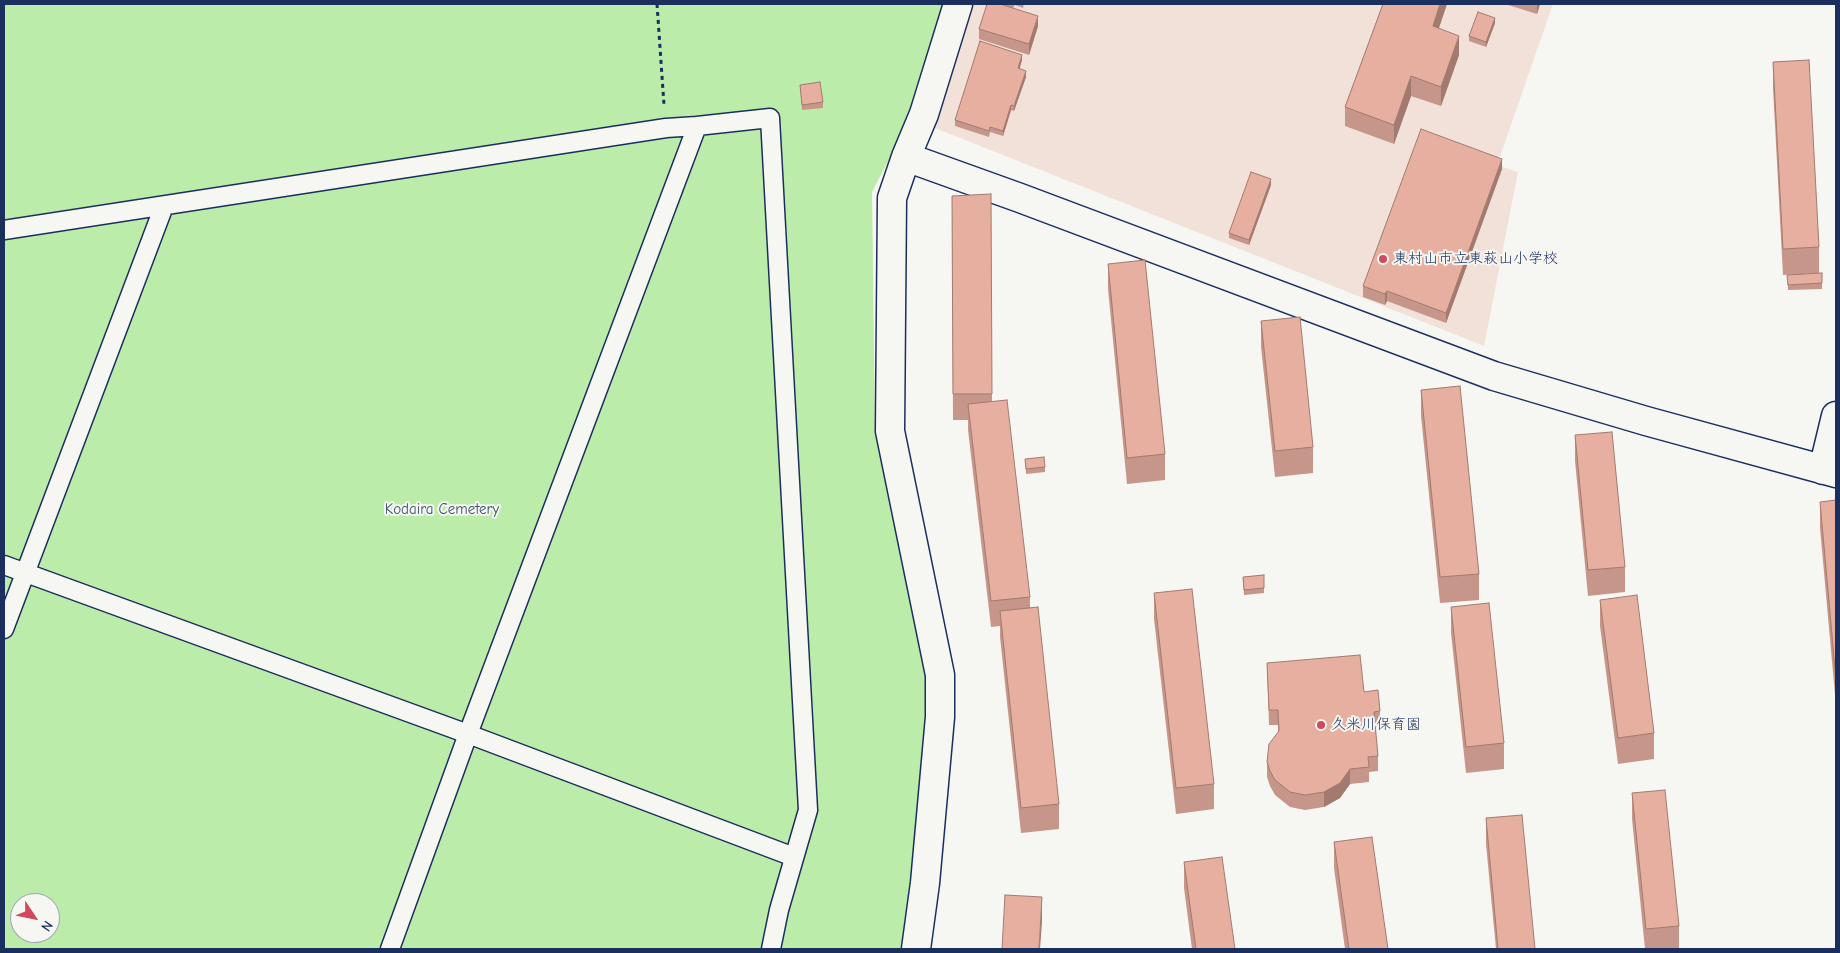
<!DOCTYPE html>
<meta charset="utf-8">
<style>
body{margin:0}
#map{position:relative;width:1840px;height:953px;overflow:hidden;background:#f6f6f2;font-family:"Comic Neue",sans-serif}
canvas{display:block}
.frame{position:absolute;inset:0;border:5px solid #1b2f5e;pointer-events:none}
.north{position:absolute;left:10px;top:893px;width:50px;height:50px;box-sizing:border-box;background:#f6f6f2;border:1px solid #9ea6b7;border-radius:50%;rotate:124deg;font-size:14px;font-weight:700;line-height:20px;text-align:center;color:#1b2f5e}
.north::after{content:'';display:block;margin:auto;width:18px;height:22px;background:#d1495b;clip-path:polygon(50% 0,100% 100%,50% 72%,0 100%)}
</style>
<div id="map">
<canvas width="1840" height="953"></canvas>
<div class="frame"></div>
<div class="north">N</div>
</div>
<script>
const ctx = document.querySelector('canvas').getContext('2d');
ctx.lineJoin = 'round';
function fill(path, color) { ctx.fillStyle = color; ctx.fill(path, 'evenodd'); }
const toPath = rows => new Path2D(rows.map(r => 'M' + r).join(''));
function strokePath(path, color, width, dash) { ctx.strokeStyle = color; ctx.lineWidth = width; ctx.lineCap = dash ? 'butt' : 'round'; ctx.setLineDash(dash || []); ctx.stroke(path); }
function label(font, color, halo, rows, align = 'center') {
  ctx.font = font + ' "Comic Neue","Klee One",sans-serif'; ctx.lineWidth = 4; ctx.setLineDash([]); ctx.textBaseline = 'middle'; ctx.strokeStyle = halo; ctx.fillStyle = color; for (const [text, x, y, turn = 0] of rows) {
    ctx.save(); ctx.translate(x, y); ctx.rotate((+turn || 0) * Math.PI / 180); ctx.textAlign = isNaN(turn) ? turn : align; if (halo) ctx.strokeText(text, 0, 0); ctx.fillText(text, 0, 0); ctx.restore();
  }
}
const built = toPath([
 [968,4,1553,4,1497,165,1518,172,1484,346,930,126]
]);
const green = toPath([
 [4,4,947,4,909,121,872,192,875,434,933,678,905,949,4,949],
 [20,903,50,903,50,933,20,933]
]);
const path = toPath([
 [657,4,664,105]
]);
const service = toPath([
 [697,126,770,118,808,810,779,910,771,949],
 [4,230,666,128,697,126,468,734,390,949],
 [4,565,468,734,794,857],
 [4,629,164,206]
]);
const minor = toPath([
 [906,157,1020,198,1494,376,1646,421,1836,473],
 [1823,470,1836,416],
 [916,949,925,883,940,717,940,675,890,431,892,198,906,157,924,114,958,4]
]);
const wall = toPath([
 [1006,4,1024,4,1023,8,1015,5,1013,8,1038,26,1029,55,979,39,979,29,1006,5],
 [1383,4,1447,4,1439,28,1459,55,1441,106,1411,96,1394,144,1345,126,1345,107],
 [1505,4,1540,4,1537,14],
 [1495,23,1486,47,1469,41,1469,36],
 [1022,60,1019,69,1026,77,1014,111,1011,110,1003,136,990,132,989,137,955,126,955,120],
 [1773,62,1819,247,1819,273,1783,275,1773,88],
 [800,85,823,102,823,108,802,110],
 [1502,169,1446,323,1387,301,1385,305,1363,297,1363,286],
 [1271,185,1249,245,1229,238,1229,233],
 [952,196,992,394,992,402,1030,597,1030,608,1059,804,1059,829,1021,833,1000,637,1000,626,991,627,968,430,968,420,953,420],
 [1108,264,1165,454,1165,480,1127,484,1108,289],
 [1822,273,1822,289,1788,290,1787,275],
 [1261,321,1313,447,1313,473,1275,477,1261,347],
 [1421,390,1479,574,1479,600,1440,603,1421,416],
 [1575,435,1625,567,1625,592,1588,596,1575,461],
 [1025,459,1045,467,1045,472,1026,474],
 [1836,500,1836,706,1820,528,1820,502],
 [1264,575,1264,593,1244,595,1243,577],
 [1154,593,1214,784,1214,809,1176,814,1154,619],
 [1600,600,1654,733,1654,759,1618,764,1600,626],
 [1451,607,1504,743,1504,769,1466,773,1451,633],
 [1267,663,1364,692,1380,711,1380,726,1375,727,1378,756,1378,771,1369,772,1369,782,1350,784,1340,798,1324,807,1305,810,1290,807,1275,795,1270,786,1267,777,1267,762,1278,732,1278,725,1269,725],
 [1632,793,1679,926,1679,949,1645,949,1632,819],
 [1486,818,1535,949,1496,949,1486,844],
 [1334,842,1388,949,1345,949,1334,868],
 [1184,862,1235,949,1192,949,1184,888]
]);
const shadedWall = toPath([
 [1440,4,1447,4,1433,45,1433,26],
 [1537,4,1540,4,1537,14],
 [1038,16,1038,26,1029,55,1029,44],
 [1495,18,1495,23,1486,47,1486,42],
 [1459,36,1459,55,1441,106,1441,87],
 [1022,55,1022,60,1018,74,1018,68],
 [1026,71,1026,77,1014,111,1014,106],
 [1411,76,1411,96,1394,144,1394,125],
 [1011,105,1011,110,1003,136,1003,131],
 [1502,159,1502,169,1446,323,1446,313],
 [1271,179,1271,185,1249,245,1249,240],
 [1387,291,1387,301,1385,305,1385,294],
 [1350,769,1350,784,1340,798,1324,807,1324,792],
 [1042,897,1042,922,1040,949,1039,949]
]);
const building = toPath([
 [987,4,1000,4,1038,16,1029,44,979,29,987,4],
 [1383,4,1440,4,1433,26,1459,36,1441,87,1411,76,1394,125,1345,107,1383,4],
 [1478,12,1495,18,1486,42,1469,36,1478,12],
 [980,41,1022,55,1018,68,1026,71,1014,106,1011,105,1003,131,990,127,989,131,955,120,980,41],
 [1809,60,1819,247,1783,249,1773,62,1809,60],
 [820,82,823,102,802,105,800,85,820,82],
 [1421,129,1502,159,1446,313,1387,291,1385,294,1363,286,1421,129],
 [1251,172,1271,179,1249,240,1229,233,1251,172],
 [991,194,992,394,953,394,952,196,991,194],
 [1145,260,1165,454,1127,458,1108,264,1145,260],
 [1822,273,1822,283,1788,285,1787,275,1822,273],
 [1300,317,1313,447,1275,451,1261,321,1300,317],
 [1460,386,1479,574,1440,577,1421,390,1460,386],
 [1007,400,1030,597,991,601,968,404,1007,400],
 [1612,432,1625,567,1588,570,1575,435,1612,432],
 [1044,457,1045,467,1026,469,1025,459,1044,457],
 [1836,500,1836,680,1820,502,1836,500],
 [1264,575,1264,588,1244,590,1243,577,1264,575],
 [1192,589,1214,784,1176,788,1154,593,1192,589],
 [1637,595,1654,733,1618,738,1600,600,1637,595],
 [1489,603,1504,743,1466,747,1451,607,1489,603],
 [1038,607,1059,804,1021,808,1000,611,1038,607],
 [1360,655,1364,692,1378,690,1380,711,1374,712,1378,756,1368,757,1369,767,1350,769,1340,783,1324,792,1305,795,1290,792,1275,780,1270,771,1267,762,1269,744,1279,731,1278,710,1269,710,1267,663,1360,655],
 [1665,790,1679,926,1646,929,1632,793,1665,790],
 [1522,815,1535,949,1498,949,1486,818,1522,815],
 [1372,837,1388,949,1349,949,1334,842,1372,837],
 [1222,857,1235,949,1196,949,1184,862,1222,857],
 [1005,895,1042,897,1039,949,1002,949,1005,895]
]);
const markers = [
 [1383,259,5,"#d1495b"],
 [1321,725,5,"#d1495b"]
];
const poiNames = [
 ["東村山市立東萩山小学校",1393,259],
 ["久米川保育園",1331,725]
];
const parkNames = [
 ["Kodaira Cemetery",442,510]
];
fill(built, '#f2e1d9');
fill(green, '#bcecaa');
strokePath(service, '#1b2f5e', 21);
strokePath(minor, '#1b2f5e', 31);
strokePath(path, '#1b2f5e', 3, [4, 4]);
strokePath(service, '#f6f6f2', 18);
strokePath(minor, '#f6f6f2', 28);
fill(wall, '#c7968a');
fill(shadedWall, '#a27a70');
fill(building, '#e7afa0');
strokePath(building, '#a27a70', 1);
for (const [x, y, r, color] of markers) { const dot = new Path2D(); dot.arc(x, y, r, 0, 2 * Math.PI); ctx.fillStyle = color; ctx.fill(dot); strokePath(dot, '#f6f6f2', 2); }
label('15px', '#1b2f5e', '#f6f6f2', poiNames, 'left');
label('15px', '#3b556d', '#f6f6f2', parkNames);
</script>
